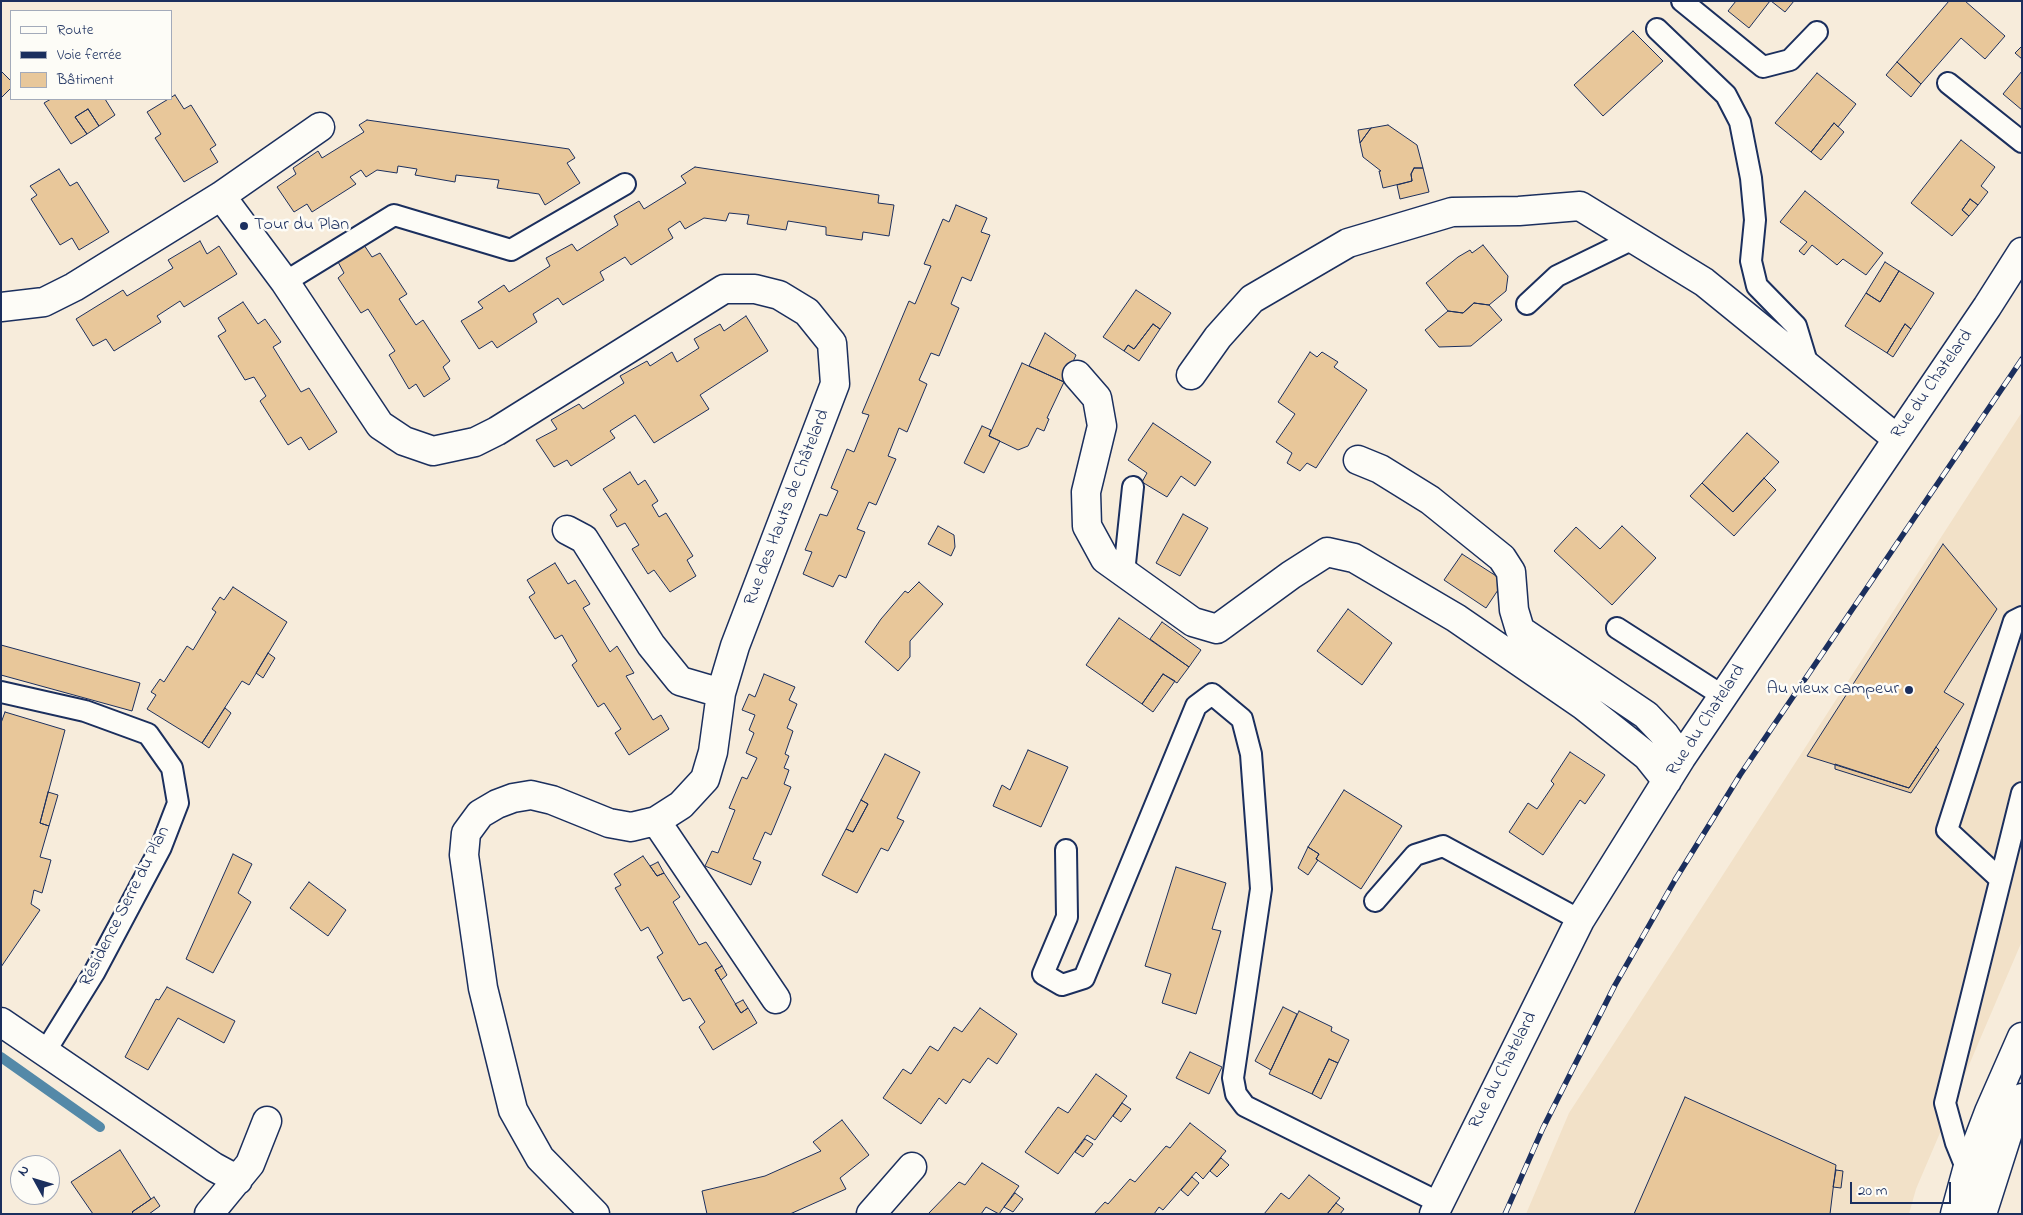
<!DOCTYPE html>
<meta charset="utf-8">
<style>
body{margin:0}
#map{position:relative;width:2023px;height:1215px;overflow:hidden;background:#f7ecdb;font-family:"Indie Flower",sans-serif}
canvas{display:block}
.frame{position:absolute;inset:0;border:2px solid #1b2f5e;pointer-events:none}
.legend{position:absolute;left:10px;top:10px;width:162px;height:90px;box-sizing:border-box;background:#fdfcf7;border:1px solid #a3aaba;margin:0;padding:6px 9px;list-style:none;font-size:15px;color:#1b2f5e}
.legend li{display:flex;align-items:center;gap:10px;height:25px}
.legend b{width:25px;border:1px solid #a3aaba}
.north{position:absolute;left:10px;top:1155px;width:50px;height:50px;box-sizing:border-box;background:#fdfcf7;border:1px solid #a3aaba;border-radius:50%;rotate:309deg;font-size:14px;font-weight:700;line-height:20px;text-align:center;color:#1b2f5e}
.north::after{content:'';display:block;margin:auto;width:18px;height:22px;background:#1b2f5e;clip-path:polygon(50% 0,100% 100%,50% 72%,0 100%)}
.scale{position:absolute;left:1850px;top:1182px;width:101px;height:22px;box-sizing:border-box;border:2px solid #1b2f5e;border-top:0;padding-left:6px;font-size:15px;line-height:18px;white-space:nowrap;color:#1b2f5e;-webkit-text-stroke:4px #fdfcf7;paint-order:stroke}
</style>
<div id="map">
<canvas width="2023" height="1215"></canvas>
<div class="frame"></div>
<ul class="legend">
<li><b style="height:6px;background:#fdfcf7"></b>Route</li>
<li><b style="height:6px;background:#1b2f5e"></b>Voie ferrée</li>
<li><b style="height:14px;background:#e8c79a"></b>Bâtiment</li>
</ul>
<div class="north">N</div>
<div class="scale">20 m</div>
</div>
<script>
const ctx = document.querySelector('canvas').getContext('2d');
ctx.lineJoin = 'round';
function fill(path, color) { ctx.fillStyle = color; ctx.fill(path, 'evenodd'); }
const toPath = rows => new Path2D(rows.map(r => 'M' + r).join(''));
function strokePath(path, color, width, dash) { ctx.strokeStyle = color; ctx.lineWidth = width; ctx.lineCap = dash ? 'butt' : 'round'; ctx.setLineDash(dash || []); ctx.stroke(path); }
function label(font, color, halo, rows, align = 'center') {
  ctx.font = font + ' "Indie Flower",sans-serif'; ctx.lineWidth = 5; ctx.setLineDash([]); ctx.textBaseline = 'middle'; ctx.strokeStyle = halo; ctx.fillStyle = color; for (const [text, x, y, turn = 0] of rows) {
    ctx.save(); ctx.translate(x, y); ctx.rotate((+turn || 0) * Math.PI / 180); ctx.textAlign = isNaN(turn) ? turn : align; if (halo) ctx.strokeText(text, 0, 0); ctx.fillText(text, 0, 0); ctx.restore();
  }
}
const built = toPath([
 [2022,412,2022,941,1916,1189,1909,1214,1526,1214,1569,1113]
]);
const stream = toPath([
 [1,1057,100,1127]
]);
const building = toPath([
 [1736,1,1770,1,1749,28,1728,11,1736,1],
 [1771,1,1794,1,1785,12,1771,1],
 [1949,1,1965,1,2005,36,1985,59,1961,38,1921,84,1897,62,1949,1],
 [1633,31,1663,61,1603,116,1574,85,1633,31],
 [2022,46,2022,59,2015,53,2022,46],
 [1897,62,1921,84,1911,97,1886,75,1897,62],
 [1,71,11,81,11,88,1,98,1,71],
 [2022,71,2022,110,2003,94,2022,71],
 [1817,73,1856,104,1838,127,1834,123,1811,152,1775,123,1817,73],
 [175,95,184,109,191,105,216,145,210,149,218,162,184,182,155,138,161,134,147,112,175,95],
 [51,99,105,99,115,115,99,126,88,109,75,117,87,134,71,144,44,103,51,99],
 [88,109,99,126,87,134,75,117,88,109],
 [367,120,569,149,575,158,567,163,580,183,545,205,539,194,497,188,499,180,456,175,455,182,415,175,417,169,398,166,397,173,377,170,366,177,361,170,350,177,356,184,312,212,307,204,294,212,277,187,296,174,293,168,318,151,322,158,364,132,359,125,367,120],
 [1834,123,1844,132,1821,160,1811,152,1834,123],
 [1388,125,1417,145,1423,168,1414,168,1411,174,1412,181,1383,188,1379,171,1381,171,1363,157,1360,143,1371,128,1388,125],
 [1371,128,1360,143,1358,130,1371,128],
 [1961,140,1995,167,1981,186,1988,192,1978,205,1970,199,1962,210,1969,216,1952,236,1911,203,1961,140],
 [695,167,879,195,878,203,894,205,889,236,863,232,862,240,826,235,826,227,788,221,786,230,747,224,749,215,729,213,726,221,704,218,685,229,680,221,668,229,673,238,631,265,625,257,600,272,604,280,563,305,558,298,533,314,537,322,497,348,492,341,479,349,461,321,483,308,478,302,504,285,509,292,550,266,546,258,572,244,577,251,618,225,614,216,639,201,644,209,686,183,681,176,695,167],
 [1414,168,1423,168,1429,192,1400,199,1397,185,1412,181,1411,174,1414,168],
 [59,169,70,186,77,182,109,232,79,250,72,238,60,245,31,199,37,195,30,186,59,169],
 [1805,191,1883,253,1866,275,1843,259,1837,265,1812,245,1804,255,1799,251,1807,242,1780,222,1805,191],
 [1970,199,1978,205,1969,216,1962,210,1970,199],
 [956,205,987,218,981,232,990,235,971,281,962,277,951,304,959,308,939,356,931,353,919,380,927,384,907,432,899,428,888,456,896,459,876,505,869,502,857,529,865,532,846,578,839,575,833,587,803,574,812,552,805,550,820,514,827,516,838,491,831,488,847,449,854,452,869,415,862,413,909,301,915,304,931,266,924,264,943,219,949,222,956,205],
 [200,241,207,254,219,246,237,274,184,307,180,301,157,316,161,322,114,351,106,339,93,346,76,319,123,290,127,296,173,268,168,260,200,241],
 [364,245,372,257,380,253,407,294,399,299,416,325,423,320,450,361,443,367,450,379,424,397,416,384,409,389,389,355,395,351,368,309,361,313,338,278,344,273,337,260,364,245],
 [1483,245,1508,276,1506,291,1489,305,1474,303,1463,313,1448,311,1426,283,1458,257,1470,250,1472,253,1483,245],
 [1885,262,1899,271,1880,302,1866,293,1885,262],
 [1899,271,1934,293,1911,329,1905,324,1887,353,1845,326,1866,293,1880,302,1899,271],
 [1136,290,1171,313,1160,329,1153,324,1134,349,1128,345,1124,351,1103,337,1136,290],
 [243,302,258,324,265,319,281,342,273,347,301,392,309,388,337,432,309,450,301,437,288,445,260,401,266,396,254,377,245,380,218,336,226,331,218,318,243,302],
 [1474,303,1489,305,1502,320,1471,346,1439,347,1425,330,1448,311,1463,313,1474,303],
 [746,316,768,351,700,395,709,409,654,443,635,415,610,431,615,438,571,466,567,460,554,467,536,440,557,429,551,420,579,404,583,409,624,383,620,376,647,361,650,366,672,352,677,362,699,348,694,339,720,324,724,331,746,316],
 [1153,324,1160,329,1139,361,1124,351,1128,345,1134,349,1153,324],
 [1905,324,1911,329,1893,357,1887,353,1905,324],
 [1045,333,1076,355,1064,382,1029,366,1045,333],
 [1310,352,1317,357,1322,352,1338,362,1334,367,1367,390,1316,468,1307,463,1300,471,1287,463,1292,453,1276,442,1295,414,1278,402,1310,352],
 [1022,363,1064,382,1047,418,1049,419,1044,431,1037,428,1028,446,1018,450,989,436,1022,363],
 [1153,423,1211,462,1195,486,1181,476,1167,497,1142,482,1147,473,1128,460,1153,423],
 [982,426,991,430,989,436,1000,441,984,473,964,463,982,426],
 [1747,433,1779,462,1733,512,1702,483,1747,433],
 [630,472,638,485,645,480,658,501,652,505,659,517,666,513,693,556,687,560,696,576,670,592,654,570,648,574,632,549,639,545,625,523,617,527,610,515,617,510,603,489,630,472],
 [1764,478,1776,490,1734,536,1690,496,1702,483,1733,512,1764,478],
 [1183,514,1208,528,1180,576,1156,563,1183,514],
 [938,526,954,535,955,547,951,556,928,544,938,526],
 [1622,526,1656,558,1612,605,1554,551,1576,527,1600,549,1622,526],
 [1943,544,1997,609,1944,692,1964,704,1936,747,1909,788,1807,756,1943,544],
 [1462,554,1504,581,1486,608,1444,580,1462,554],
 [555,563,568,584,575,580,590,604,583,608,610,652,617,646,634,673,626,676,653,720,661,715,669,729,629,755,615,733,621,729,604,703,598,707,572,665,577,661,562,635,555,639,529,597,535,593,527,580,555,563],
 [919,582,943,604,910,641,910,657,898,671,865,642,881,619,905,591,908,593,919,582],
 [233,587,287,622,249,685,242,681,202,743,147,709,156,695,151,692,160,679,164,682,187,646,193,650,216,612,212,609,220,597,224,600,233,587],
 [1348,609,1392,643,1362,685,1317,651,1348,609],
 [1119,618,1189,667,1177,683,1163,674,1142,704,1086,665,1119,618],
 [1162,622,1201,650,1189,667,1150,639,1162,622],
 [1,645,140,683,132,711,1,675,1,645],
 [268,653,275,658,263,678,256,673,268,653],
 [764,674,795,687,789,700,797,704,787,728,793,731,785,754,789,756,784,768,789,770,784,784,791,787,771,835,765,832,753,859,761,862,751,885,705,866,712,851,718,853,735,810,729,808,742,777,747,779,757,758,746,753,754,733,749,730,755,715,742,710,749,694,755,697,764,674],
 [1163,674,1175,681,1153,712,1142,704,1163,674],
 [225,708,231,713,209,748,202,743,225,708],
 [5,712,65,730,40,823,49,826,40,857,51,860,42,893,34,890,31,904,40,910,1,967,1,723,5,712],
 [1936,747,1939,750,1911,793,1835,769,1835,764,1909,788,1936,747],
 [1028,750,1068,767,1041,827,993,806,1002,785,1010,790,1028,750],
 [1570,752,1605,775,1585,804,1580,800,1543,855,1509,832,1528,803,1537,809,1554,784,1551,781,1570,752],
 [885,754,920,772,897,818,904,821,888,851,881,848,857,893,822,875,846,829,853,832,868,804,861,800,885,754],
 [1344,790,1402,826,1361,889,1316,859,1319,854,1308,847,1344,790],
 [48,792,58,795,49,826,40,823,48,792],
 [861,800,868,804,853,832,846,829,861,800],
 [1308,847,1319,854,1316,859,1318,860,1308,875,1298,868,1308,847],
 [233,854,252,864,238,893,251,902,213,973,186,959,233,854],
 [643,856,657,876,664,873,680,897,673,902,699,945,706,942,722,966,715,970,741,1013,748,1008,757,1023,713,1050,699,1027,705,1022,690,998,683,1001,657,957,663,953,648,927,641,931,615,888,621,885,614,874,643,856],
 [658,862,664,873,657,876,650,866,658,862],
 [1176,867,1226,883,1212,929,1221,931,1196,1014,1162,1003,1171,974,1145,966,1176,867],
 [309,882,346,910,328,936,290,908,309,882],
 [722,966,727,975,721,980,715,970,722,966],
 [167,987,235,1021,224,1043,178,1018,148,1070,125,1057,156,999,159,1000,167,987],
 [743,1000,748,1008,741,1013,735,1004,743,1000],
 [1283,1007,1297,1014,1271,1070,1255,1061,1283,1007],
 [980,1008,1017,1034,997,1064,988,1058,970,1083,963,1079,946,1104,939,1098,921,1124,883,1098,903,1069,911,1074,930,1046,938,1051,954,1027,962,1032,980,1008],
 [1299,1011,1332,1027,1331,1031,1349,1040,1338,1063,1329,1059,1312,1094,1269,1074,1299,1011],
 [1190,1052,1222,1067,1209,1094,1176,1078,1190,1052],
 [1329,1059,1338,1063,1321,1099,1312,1094,1329,1059],
 [1096,1074,1127,1096,1095,1140,1087,1135,1058,1174,1025,1152,1058,1107,1068,1113,1096,1074],
 [1685,1097,1836,1165,1830,1214,1634,1214,1685,1097],
 [1122,1103,1131,1109,1121,1122,1113,1116,1122,1103],
 [842,1120,869,1155,840,1178,846,1189,790,1214,707,1214,702,1191,765,1176,821,1151,813,1142,842,1120],
 [1190,1123,1226,1151,1203,1179,1196,1172,1163,1210,1159,1207,1154,1214,1094,1214,1105,1202,1108,1204,1130,1179,1135,1182,1166,1146,1170,1148,1190,1123],
 [1085,1139,1093,1144,1083,1157,1075,1152,1085,1139],
 [120,1150,151,1199,132,1212,134,1214,93,1214,71,1182,120,1150],
 [1221,1158,1229,1165,1217,1177,1210,1171,1221,1158],
 [982,1163,1019,1186,999,1214,986,1207,981,1214,928,1214,959,1182,965,1185,982,1163],
 [1836,1170,1843,1171,1841,1188,1833,1187,1836,1170],
 [1309,1175,1340,1198,1327,1214,1264,1214,1281,1193,1289,1199,1309,1175],
 [1192,1177,1199,1183,1188,1196,1181,1190,1192,1177],
 [1015,1193,1023,1199,1013,1212,1004,1207,1015,1193],
 [154,1197,160,1206,149,1214,134,1214,132,1212,154,1197],
 [1336,1203,1344,1209,1340,1214,1327,1214,1336,1203]
]);
const service = toPath([
 [1682,1,1763,67,1790,60,1817,32],
 [1657,29,1726,95,1740,122,1751,178,1755,220,1751,261,1757,286,1796,326,1809,369],
 [1948,83,2022,142],
 [285,282,394,215,511,250,625,184],
 [1527,304,1557,276,1633,239],
 [1124,573,1133,487],
 [1617,628,1723,696],
 [1,692,85,711,148,734,172,768,178,803,161,847,94,973,45,1052],
 [1066,850,1067,917,1043,974,1062,985,1084,978,1196,706,1212,694,1242,719,1251,754,1261,889,1233,1078,1236,1094,1245,1106,1438,1202],
 [2000,879,1947,830,2014,621,2022,617],
 [1375,901,1415,855,1443,846,1580,920],
 [1967,1170,1956,1143,1945,1103,2022,793]
]);
const minor = toPath([
 [221,196,285,282,380,425,404,441,433,451,475,442,497,431,724,289,755,289,779,295,807,312,832,343,835,384,735,646,721,693,713,752,705,779,681,805,656,821,631,827,609,823,552,800,531,795,513,798,497,804,480,814,466,833,464,855,483,988,513,1110,540,1158,595,1214],
 [1,307,44,302,74,287,221,196,320,127],
 [1077,375,1097,398,1102,426,1086,492,1087,526,1105,559,1193,622,1217,629,1291,575,1327,552,1354,558,1456,618,1584,706,1647,756,1667,781],
 [1191,375,1218,337,1252,299,1348,243,1452,212,1519,211,1580,206,1704,282,1896,438],
 [1358,460,1380,469,1430,500,1502,558,1511,572,1514,610,1520,630,1646,715,1665,735,1681,758],
 [567,530,584,539,651,645,680,681,721,693],
 [656,821,776,999],
 [1,1022,214,1167,238,1180],
 [209,1214,250,1164,267,1121],
 [871,1214,912,1167],
 [1434,1214,1580,920,1681,758,1987,307,2022,252]
]);
const primary = toPath([
 [1955,1214,1967,1170,1989,1112,2022,1037],
 [1982,1214,2011,1123,2022,1098]
]);
const rail = toPath([
 [1505,1214,1543,1128,1615,985,1675,880,1740,775,2022,359]
]);
const markers = [
 [244,226,5,"#1b2f5e"],
 [1909,690,5,"#1b2f5e"]
];
const poiNames = [
 ["Tour du Plan",254,226],
 ["Au vieux campeur",1899,690,"right"]
];
const streetNames = [
 ["Rue du Chatelard",1933,385,-55],
 ["Rue des Hauts de Châtelard",788,508,-69],
 ["Rue du Chatelard",1707,721,-57],
 ["Résidence Serre du Plan",126,907,-63],
 ["Rue du Chatelard",1504,1071,-63]
];
fill(built, '#f2e1c8');
strokePath(stream, '#5489a8', 10);
fill(building, '#e8c79a');
strokePath(building, '#1b2f5e', 1);
strokePath(service, '#1b2f5e', 24);
strokePath(minor, '#1b2f5e', 31);
strokePath(primary, '#1b2f5e', 31);
strokePath(service, '#fdfcf7', 20);
strokePath(minor, '#fdfcf7', 28);
strokePath(primary, '#fdfcf7', 28);
strokePath(rail, '#1b2f5e', 5.5);
strokePath(rail, '#fdfcf7', 4, [11]);
for (const [x, y, r, color] of markers) { const dot = new Path2D(); dot.arc(x, y, r, 0, 2 * Math.PI); ctx.fillStyle = color; ctx.fill(dot); strokePath(dot, '#fdfcf7', 2); }
label('18px', '#1b2f5e', '#fdfcf7', poiNames, 'left');
label('18px', '#1b2f5e', '#fdfcf7', streetNames);
</script>
